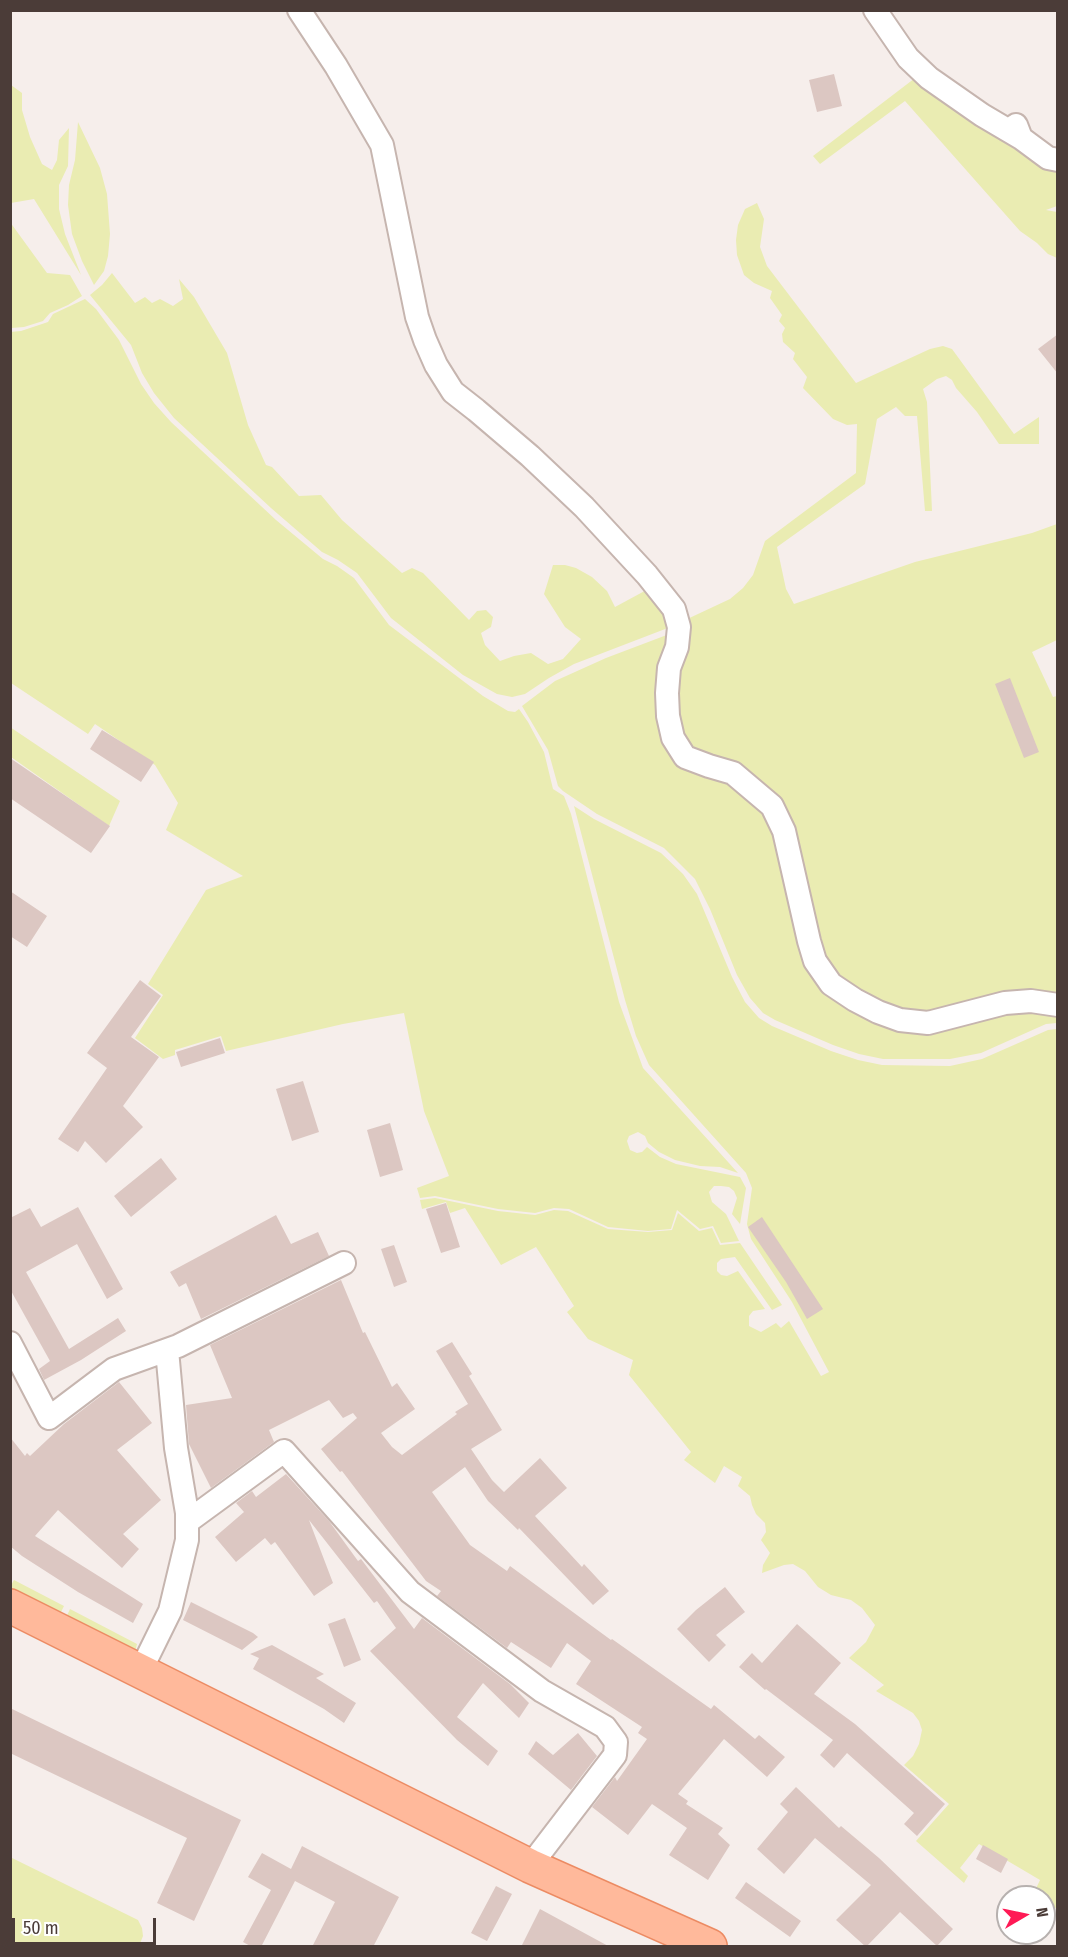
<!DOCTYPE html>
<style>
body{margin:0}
#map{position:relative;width:1068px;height:1957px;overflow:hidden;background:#f6eeeb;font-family:"Fira Sans Condensed",sans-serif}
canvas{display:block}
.frame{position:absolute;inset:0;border:12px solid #4b3c38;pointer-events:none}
.north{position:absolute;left:996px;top:1885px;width:60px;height:60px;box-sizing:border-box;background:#fff;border:2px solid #b7b1af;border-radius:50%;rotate:81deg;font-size:16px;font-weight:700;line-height:24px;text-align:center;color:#4b3c38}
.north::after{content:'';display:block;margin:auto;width:21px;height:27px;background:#ff1955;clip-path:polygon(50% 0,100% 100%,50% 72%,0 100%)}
.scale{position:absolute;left:12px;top:1918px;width:144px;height:27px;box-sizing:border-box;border:3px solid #4b3c38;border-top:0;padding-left:8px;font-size:18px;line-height:21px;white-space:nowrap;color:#4b3c38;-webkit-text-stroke:4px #fff;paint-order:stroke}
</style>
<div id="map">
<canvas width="1068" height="1957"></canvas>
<div class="frame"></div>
<div class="north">N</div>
<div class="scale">50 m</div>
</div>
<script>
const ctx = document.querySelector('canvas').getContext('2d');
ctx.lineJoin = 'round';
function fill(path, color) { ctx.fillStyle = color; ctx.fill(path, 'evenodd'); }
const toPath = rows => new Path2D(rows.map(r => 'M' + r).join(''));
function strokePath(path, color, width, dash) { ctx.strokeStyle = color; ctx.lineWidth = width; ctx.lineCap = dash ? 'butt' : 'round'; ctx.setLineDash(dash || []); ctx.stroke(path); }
const green = toPath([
 [919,75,1057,171,1057,206,1046,210,1057,212,1057,258,1048,254,1037,243,1020,231,905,101,820,164,813,156],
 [11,85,22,93,22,110,30,137,42,164,52,170,57,160,59,140,69,128,68,166,59,185,59,209,65,234,81,275,34,199,11,203],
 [78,122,100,168,107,194,110,234,108,256,104,271,94,285,82,261,72,234,68,205,69,185,75,160],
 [757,203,764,219,760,247,767,266,856,383,930,349,943,346,952,349,1014,434,1039,417,1039,444,999,444,977,412,956,388,952,380,946,376,937,379,923,389,927,402,932,511,925,511,917,416,905,416,896,407,877,419,865,484,777,547,786,589,794,604,915,562,1032,533,1057,524,1057,640,1032,652,1053,697,1057,696,1057,998,917,1012,882,1005,827,968,777,798,769,788,741,774,685,751,673,710,683,621,730,599,743,588,753,575,765,541,856,473,857,424,847,425,833,419,803,388,807,377,793,359,795,353,783,342,782,334,785,328,779,321,782,315,770,298,772,291,754,283,744,275,737,255,736,240,738,225,745,209],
 [10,222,47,273,70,275,82,296,68,305,50,313,43,321,24,327,11,328],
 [112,273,135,303,145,297,152,303,160,299,173,306,183,299,179,279,194,297,227,353,248,425,266,465,272,467,299,496,321,495,342,520,402,573,412,568,423,573,469,620,477,611,486,610,493,617,491,627,481,633,485,645,500,661,514,656,531,653,548,664,563,659,581,639,565,627,544,594,553,565,565,565,576,568,592,577,607,591,615,607,652,587,673,626,574,664,549,678,525,694,512,697,497,694,463,675,391,618,357,573,338,560,322,552,271,508,174,418,154,393,142,373,131,345,90,295,102,285],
 [85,299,96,309,119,340,141,384,154,403,171,422,276,520,323,559,337,566,354,578,389,625,483,696,508,711,515,712,519,709,528,722,544,752,553,789,564,796,571,814,619,1002,643,1068,738,1173,720,1167,700,1166,675,1160,659,1152,648,1143,645,1136,638,1132,629,1136,627,1141,630,1150,637,1153,642,1152,647,1147,660,1157,676,1164,740,1177,746,1188,740,1224,732,1214,737,1198,734,1191,729,1187,721,1186,714,1186,709,1192,712,1202,726,1214,739,1241,721,1243,713,1226,700,1229,677,1210,671,1229,648,1231,608,1227,569,1209,554,1208,535,1213,498,1209,435,1196,420,1198,417,1188,449,1176,424,1111,404,1013,343,1024,226,1051,221,1036,175,1050,175,1055,163,1059,135,1038,163,995,148,984,206,890,243,876,166,830,178,803,155,765,95,724,88,734,11,683,10,332,21,331,48,322,53,314],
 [672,633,661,725,773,817,805,943,883,1021,1006,1007,1057,1010,1057,1023,1046,1024,981,1053,950,1059,883,1059,859,1054,833,1045,775,1020,763,1013,750,998,737,975,710,909,695,879,664,848,597,814,563,791,558,786,548,750,522,706,555,681,606,658],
 [10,727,120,801,109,826,11,757],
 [574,806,594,819,661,853,683,874,697,894,732,977,745,1002,759,1018,772,1026,831,1051,858,1060,882,1065,950,1066,982,1059,1048,1030,1057,1029,1057,1908,1044,1907,1044,1897,1032,1897,1040,1880,979,1844,960,1868,968,1876,964,1883,916,1841,949,1804,904,1765,913,1756,919,1744,922,1730,919,1721,913,1713,876,1691,884,1685,849,1658,866,1642,875,1625,862,1608,851,1600,831,1595,818,1587,805,1571,793,1564,784,1565,762,1573,763,1565,770,1553,761,1540,766,1532,765,1523,756,1514,752,1505,750,1496,738,1486,742,1477,724,1466,715,1483,684,1460,691,1452,629,1375,633,1360,588,1339,567,1312,574,1306,536,1247,501,1265,465,1208,450,1213,446,1202,422,1209,420,1200,435,1198,498,1211,535,1215,554,1210,568,1211,608,1229,648,1232,672,1230,678,1213,699,1231,712,1228,720,1245,740,1243,782,1305,772,1310,735,1257,721,1259,717,1263,717,1271,721,1275,727,1276,738,1271,765,1309,753,1311,749,1316,749,1326,761,1332,776,1323,781,1328,789,1321,821,1376,829,1372,792,1302,751,1239,747,1224,752,1188,746,1173,649,1065,636,1036,625,1000],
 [14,1580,64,1606,57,1620,11,1595,10,1587],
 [70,1609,137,1644,134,1656,64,1622],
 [10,1857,138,1920,142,1928,143,1936,139,1946,11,1946]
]);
const building = toPath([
 [834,74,842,106,817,112,809,80],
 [1058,334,1058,374,1038,349],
 [1010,678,1039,752,1024,758,995,684],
 [102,730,154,762,141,782,90,749],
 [10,758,110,826,91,853,10,798],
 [10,891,47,916,27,947,10,936],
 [140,980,161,996,131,1037,159,1057,123,1106,143,1127,106,1163,85,1141,78,1152,58,1139,107,1068,87,1053],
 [220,1038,225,1053,181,1067,176,1052],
 [303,1081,319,1132,292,1141,276,1089],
 [390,1123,403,1170,380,1177,367,1130],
 [161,1158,177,1179,131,1217,114,1196],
 [446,1203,460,1247,441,1253,426,1209],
 [78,1207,123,1289,107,1299,77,1244,26,1272,69,1349,118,1318,126,1331,81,1360,44,1380,39,1369,50,1361,10,1289,10,1218,30,1208,41,1227],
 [276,1215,291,1244,318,1232,329,1256,201,1319,186,1283,179,1287,170,1272],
 [762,1217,823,1309,807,1319,786,1282,748,1227],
 [394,1245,407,1282,394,1287,381,1249],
 [341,1280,363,1333,365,1332,392,1387,397,1383,415,1409,381,1433,392,1447,402,1455,457,1414,455,1412,468,1404,436,1351,452,1342,472,1374,469,1376,502,1430,471,1449,492,1480,504,1492,540,1458,567,1488,535,1516,582,1567,584,1564,609,1591,593,1605,519,1528,518,1530,488,1501,465,1467,432,1492,470,1545,507,1571,510,1566,611,1640,612,1639,711,1709,714,1705,755,1739,759,1735,785,1757,767,1777,724,1739,678,1794,688,1801,686,1804,723,1828,718,1834,730,1845,708,1880,669,1855,687,1828,652,1804,628,1835,592,1807,615,1777,617,1781,647,1739,638,1733,642,1727,576,1684,591,1661,567,1643,551,1668,511,1642,507,1648,437,1596,441,1591,426,1581,342,1471,340,1472,321,1449,357,1418,353,1413,343,1418,329,1400,269,1430,274,1442,211,1488,189,1444,186,1405,232,1398,210,1345],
 [119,1382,152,1423,117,1450,161,1500,123,1534,139,1549,122,1568,58,1510,35,1536,143,1604,133,1623,78,1592,22,1556,10,1546,10,1437,25,1456,27,1453,30,1456,64,1424],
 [286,1474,329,1521,358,1561,361,1559,414,1629,422,1618,510,1684,529,1703,519,1718,483,1683,457,1717,498,1751,488,1766,457,1740,370,1651,396,1628,377,1601,374,1603,309,1520,333,1583,314,1596,275,1542,271,1545,265,1538,236,1562,215,1537,244,1512,236,1503,252,1491,256,1497],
 [725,1587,745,1612,716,1635,726,1645,709,1662,677,1629,696,1610],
 [191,1602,253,1633,258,1637,242,1650,183,1620],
 [345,1618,361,1660,344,1667,328,1624],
 [797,1624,841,1663,814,1694,855,1724,945,1804,917,1836,904,1824,914,1813,847,1753,834,1768,820,1755,833,1740,766,1689,765,1690,739,1667,752,1653,762,1663],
 [272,1645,324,1674,316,1678,356,1703,344,1723,324,1709,253,1669,259,1658,250,1654],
 [10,1708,241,1820,194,1921,157,1903,187,1838,10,1753],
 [578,1733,597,1756,571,1790,528,1754,536,1741,553,1755],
 [796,1787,839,1828,841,1826,879,1858,953,1929,937,1946,900,1912,866,1947,836,1920,871,1885,815,1838,784,1874,757,1849,788,1812,780,1804],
 [983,1845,1008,1859,1001,1873,976,1859],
 [302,1846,399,1897,373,1947,312,1947,335,1902,295,1881,261,1947,252,1947,243,1942,271,1890,248,1877,262,1853,291,1869],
 [746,1882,801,1921,790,1937,735,1898],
 [496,1886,512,1894,487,1941,471,1933],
 [540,1909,610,1947,521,1947]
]);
const minor = toPath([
 [299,10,336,66,382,145,417,317,425,340,436,365,453,392,476,410,530,456,584,507,647,575,674,609,679,627,677,647,669,668,667,693,668,716,673,738,685,757,709,766,733,773,772,806,784,831,809,941,815,961,831,984,855,1000,878,1012,900,1020,928,1023,1005,1003,1031,1001,1058,1005],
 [875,10,908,58,929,78,982,115,1021,138],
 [1016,125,1021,138,1048,158,1058,160],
 [10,1343,49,1418,114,1369,178,1346,344,1263],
 [187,1522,284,1451,410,1592,542,1691,605,1727,616,1742,615,1755,530,1866],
 [141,1670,170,1611,187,1540,187,1513,176,1448,167,1350]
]);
const primary = toPath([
 [10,1606,530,1866,710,1946]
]);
fill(green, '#eaecb2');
fill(building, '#dcc7c2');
strokePath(minor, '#c6b5af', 26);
strokePath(primary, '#ec8b63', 36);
strokePath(minor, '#fff', 22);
strokePath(primary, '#ffb99b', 33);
</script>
